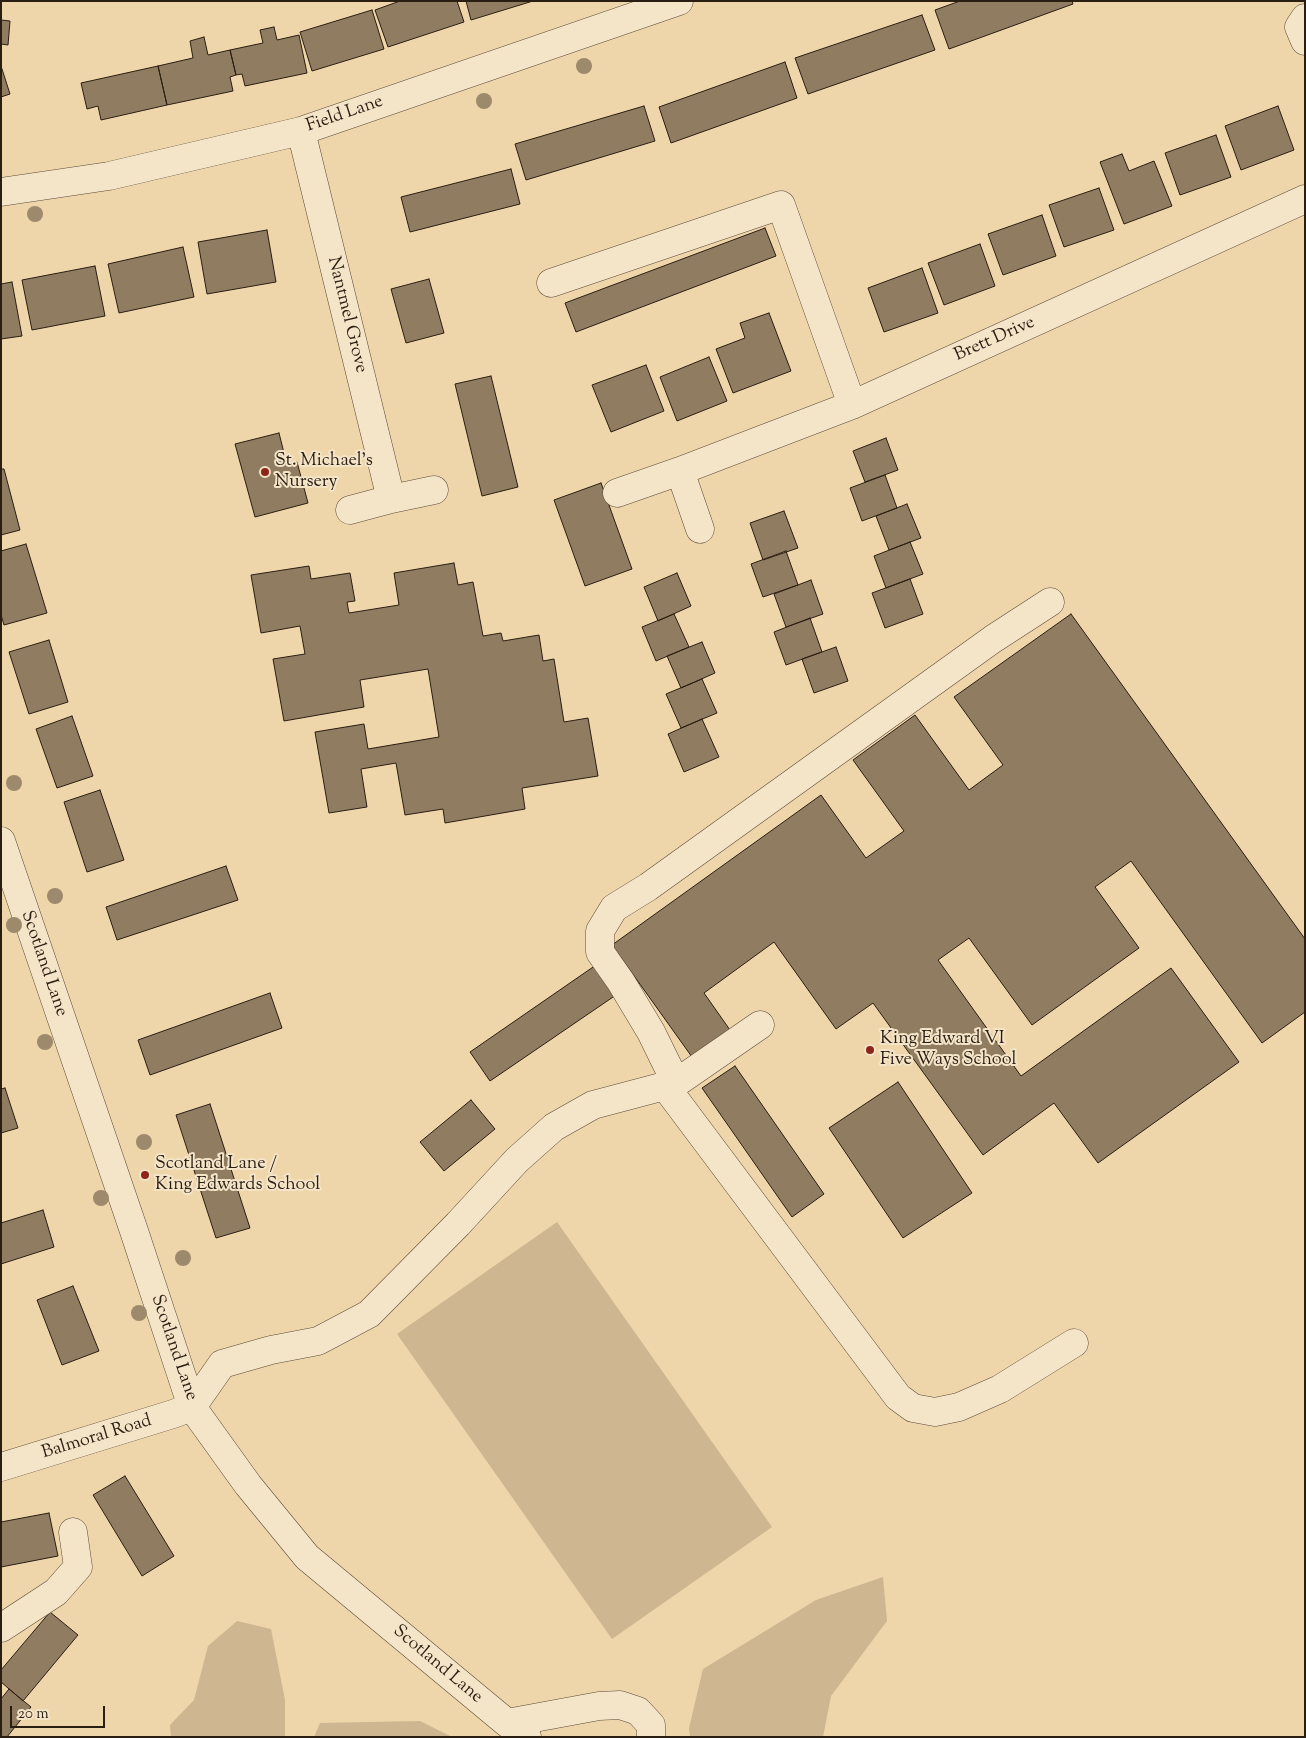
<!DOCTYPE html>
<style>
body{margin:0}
#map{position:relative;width:1306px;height:1738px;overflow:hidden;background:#eed5aa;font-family:"Sorts Mill Goudy",serif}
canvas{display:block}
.frame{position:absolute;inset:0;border:2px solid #2a1d12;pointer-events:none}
.scale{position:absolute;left:10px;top:1706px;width:95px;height:22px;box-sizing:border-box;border:2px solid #2a1d12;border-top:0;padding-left:6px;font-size:15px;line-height:18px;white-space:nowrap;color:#2a1d12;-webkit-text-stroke:4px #f4e4c8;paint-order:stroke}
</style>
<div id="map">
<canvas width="1306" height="1738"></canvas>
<div class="frame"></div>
<div class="scale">20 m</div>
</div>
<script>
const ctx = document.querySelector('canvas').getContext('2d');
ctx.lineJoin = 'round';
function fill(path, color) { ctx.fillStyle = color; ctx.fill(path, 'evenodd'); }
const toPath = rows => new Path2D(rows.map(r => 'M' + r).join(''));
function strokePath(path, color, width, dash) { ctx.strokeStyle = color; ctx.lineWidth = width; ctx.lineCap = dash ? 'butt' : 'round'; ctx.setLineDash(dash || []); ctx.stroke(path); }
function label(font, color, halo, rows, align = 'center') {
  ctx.font = font + ' "Sorts Mill Goudy",serif'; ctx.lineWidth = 4; ctx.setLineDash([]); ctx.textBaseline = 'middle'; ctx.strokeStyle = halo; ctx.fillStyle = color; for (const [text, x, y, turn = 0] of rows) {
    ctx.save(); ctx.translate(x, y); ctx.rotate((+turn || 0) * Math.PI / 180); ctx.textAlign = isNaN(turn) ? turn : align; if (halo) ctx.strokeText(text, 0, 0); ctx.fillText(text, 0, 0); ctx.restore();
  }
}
const green = toPath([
 [557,1222,772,1527,612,1639,397,1334],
 [883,1577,887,1621,831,1696,823,1737,690,1737,689,1728,703,1669,816,1600],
 [237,1621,271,1629,285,1700,285,1737,171,1737,170,1725,194,1700,208,1646],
 [420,1721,452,1737,314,1737,320,1723]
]);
const building = toPath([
 [400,1,457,1,464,22,388,47,375,10,400,1],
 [466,1,533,1,471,20,466,1],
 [960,1,1072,1,1073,4,949,49,935,10,960,1],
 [372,10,384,49,312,71,300,32,372,10],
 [922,15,935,50,808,94,795,58,922,15],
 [1,20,10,21,8,45,1,44,1,20],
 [274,27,277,40,299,35,307,73,245,86,242,74,236,75,230,50,263,43,260,30,274,27],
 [204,37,208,55,230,50,236,75,230,77,233,91,167,105,158,66,193,58,190,41,204,37],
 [785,62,797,98,671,143,659,107,785,62],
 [1,66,10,94,1,97,1,66],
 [158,66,167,105,101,120,98,106,87,109,81,83,158,66],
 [644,106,655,141,526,180,515,144,644,106],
 [1278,106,1294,150,1241,170,1225,126,1278,106],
 [1216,135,1231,177,1180,195,1165,153,1216,135],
 [1122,154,1129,171,1154,161,1172,206,1124,224,1100,162,1122,154],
 [511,169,520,204,410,232,401,197,511,169],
 [1099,188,1114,230,1064,247,1049,205,1099,188],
 [1042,215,1056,256,1003,275,988,234,1042,215],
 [765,228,776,256,576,332,565,303,765,228],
 [267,230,276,282,207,294,198,242,267,230],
 [980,244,995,286,944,305,928,263,980,244],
 [183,247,194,297,119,313,108,264,183,247],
 [95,266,105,316,32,330,22,280,95,266],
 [922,268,938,313,884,332,868,288,922,268],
 [429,279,444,333,406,343,391,289,429,279],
 [12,282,22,336,1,339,1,284,12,282],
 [769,313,791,371,733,393,716,349,745,338,740,323,769,313],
 [709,357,727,401,677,421,660,377,709,357],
 [646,365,664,411,611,432,592,385,646,365],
 [491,376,518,487,482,496,455,384,491,376],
 [279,433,287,465,297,462,308,503,255,517,235,444,279,433],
 [886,438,898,470,865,482,853,451,886,438],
 [1,469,4,469,20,530,1,535,1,469],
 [885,475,897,508,862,521,850,488,885,475],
 [601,483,632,569,585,586,554,500,601,483],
 [907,504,921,538,889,550,876,516,907,504],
 [784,511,798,548,763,560,750,523,784,511],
 [910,542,923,574,886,588,874,556,910,542],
 [26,544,47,613,4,625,1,615,1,551,26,544],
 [786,551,798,585,763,597,751,564,786,551],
 [454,563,458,585,473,582,483,636,501,633,503,641,539,635,543,661,554,659,564,722,588,718,598,776,522,788,525,809,445,823,443,809,405,815,396,763,361,769,367,807,329,813,315,732,364,724,368,749,439,737,428,669,360,680,364,707,284,721,273,659,305,654,300,626,261,633,251,575,309,566,311,579,350,573,355,601,347,602,349,613,399,605,394,573,454,563],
 [677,573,691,606,658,621,644,587,677,573],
 [910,579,923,614,885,628,872,593,910,579],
 [811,580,823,614,786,627,774,594,811,580],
 [674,614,689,647,656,661,642,627,674,614],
 [1071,614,1305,939,1305,1012,1262,1043,1131,861,1095,887,1139,948,1032,1025,969,938,938,960,1021,1076,1171,968,1239,1062,1098,1163,1054,1103,983,1155,873,1003,836,1029,774,942,704,993,730,1030,692,1057,612,945,821,795,866,858,904,831,853,760,915,715,969,790,1003,765,954,697,1071,614],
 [810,618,822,652,786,665,774,632,810,618],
 [49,640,68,702,29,714,9,652,49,640],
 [702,642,715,673,681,688,667,656,702,642],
 [836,647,848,681,814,693,802,659,836,647],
 [702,679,717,713,681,728,666,694,702,679],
 [72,716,93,776,57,788,36,729,72,716],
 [702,719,719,757,684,772,668,734,702,719],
 [100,790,124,860,87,872,64,802,100,790],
 [226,866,238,900,117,940,106,907,226,866],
 [596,965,616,995,490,1081,470,1052,596,965],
 [270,993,282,1028,150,1075,138,1040,270,993],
 [735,1066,824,1194,792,1217,702,1088,735,1066],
 [898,1082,972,1193,903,1238,829,1128,898,1082],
 [5,1088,18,1128,1,1133,1,1089,5,1088],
 [471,1100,495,1129,444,1171,420,1142,471,1100],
 [210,1104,250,1228,216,1238,176,1115,210,1104],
 [43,1210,54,1247,1,1264,1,1223,43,1210],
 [73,1286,99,1351,62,1365,37,1300,73,1286],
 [125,1476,174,1556,142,1576,93,1495,125,1476],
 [49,1513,58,1556,1,1567,1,1522,49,1513],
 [50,1612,78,1635,23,1701,1,1682,1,1670,50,1612],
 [9,1689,31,1707,7,1737,1,1737,1,1699,9,1689]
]);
const minor = toPath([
 [1305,18,1299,27,1305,41],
 [301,131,391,499],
 [1,192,109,176,301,131,679,1],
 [551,283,781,205,852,405],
 [617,493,680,471],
 [350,510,391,499,434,490],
 [700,529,680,471,852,405,1305,199],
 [1,841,133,1228,192,1407,248,1485,307,1557,507,1723,527,1737],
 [676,1083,651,1032,621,982,600,952,600,931,614,908,648,887,993,639,1050,602],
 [665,1086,898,1397,913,1408,935,1412,959,1407,1000,1389,1074,1343],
 [192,1407,222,1364,271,1350,318,1341,369,1314,458,1224,517,1160,554,1127,593,1105,676,1083,760,1025],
 [1,1467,173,1414,192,1407],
 [1,1628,56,1592,78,1567,73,1532],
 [507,1723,599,1706,620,1705,638,1711,651,1725,651,1737]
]);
const trees = [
 [584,66],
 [484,101],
 [35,214],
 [14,783],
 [55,896],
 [14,925],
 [45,1042],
 [144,1142],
 [101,1198],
 [183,1258],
 [139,1313]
];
const markers = [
 [265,472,5,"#8f2418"],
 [870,1050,5,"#8f2418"],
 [145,1175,5,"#8f2418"]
];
const streetNames = [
 ["Field Lane",345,115,-19],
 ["Nantmel Grove",346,315,76],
 ["Brett Drive",995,340,-24],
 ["Scotland Lane",43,964,71],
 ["Scotland Lane",173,1348,71],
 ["Balmoral Road",97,1438,-17],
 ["Scotland Lane",437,1665,40]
];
const poiNames = [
 ["St. Michael's",275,462],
 ["Nursery",275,483],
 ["King Edward VI",880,1040],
 ["Five Ways School",880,1061],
 ["Scotland Lane /",155,1165],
 ["King Edwards School",155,1186]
];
fill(green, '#cdb690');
fill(building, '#907d61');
strokePath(building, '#2a1d12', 1);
strokePath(minor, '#5b4b38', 29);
strokePath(minor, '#f4e4c8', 28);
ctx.fillStyle = '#9d896b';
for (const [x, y] of trees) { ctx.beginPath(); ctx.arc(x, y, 8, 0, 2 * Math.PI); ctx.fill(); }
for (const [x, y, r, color] of markers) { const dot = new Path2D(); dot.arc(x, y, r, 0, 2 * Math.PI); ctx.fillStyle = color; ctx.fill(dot); strokePath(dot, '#f4e4c8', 2); }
label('18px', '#2a1d12', '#f4e4c8', streetNames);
label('18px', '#2a1d12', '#f4e4c8', poiNames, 'left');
</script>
